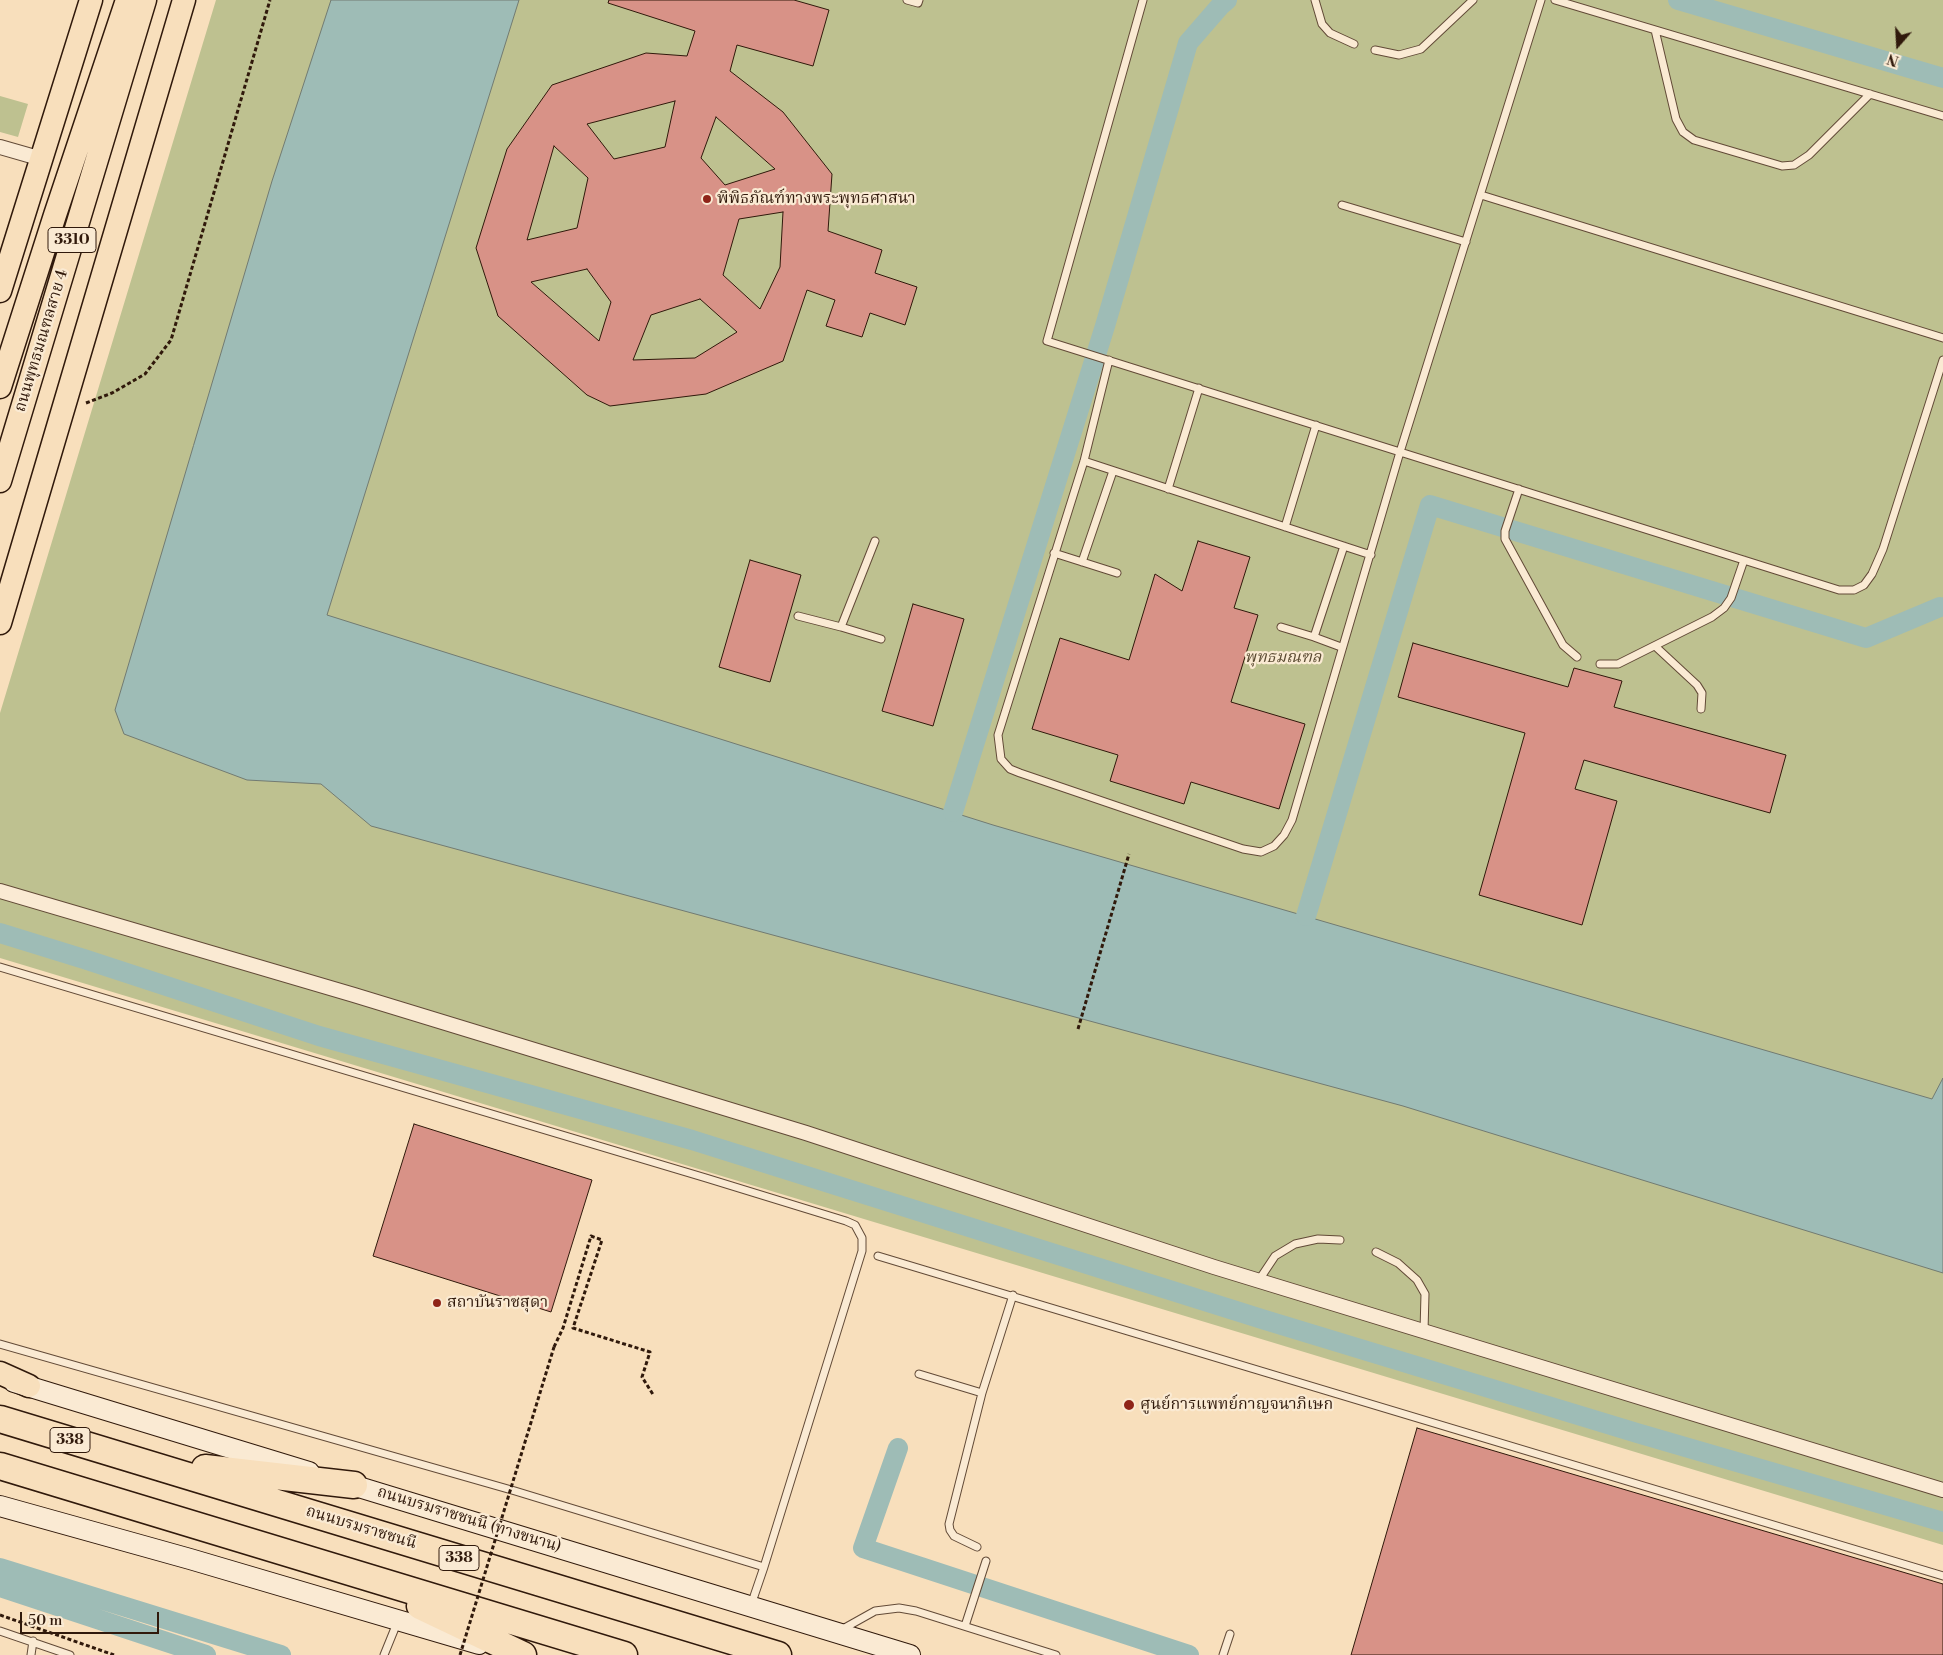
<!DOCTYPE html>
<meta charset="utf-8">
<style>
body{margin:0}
#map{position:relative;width:1943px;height:1655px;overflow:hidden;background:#f8dfbc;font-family:"Libre Bodoni",serif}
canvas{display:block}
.north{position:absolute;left:1873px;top:20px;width:50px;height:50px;-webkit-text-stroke:4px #faead3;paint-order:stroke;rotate:199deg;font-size:14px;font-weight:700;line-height:20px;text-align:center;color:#30190b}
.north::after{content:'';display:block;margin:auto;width:18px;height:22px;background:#30190b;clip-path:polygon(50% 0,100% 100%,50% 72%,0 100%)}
.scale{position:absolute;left:20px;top:1612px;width:139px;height:22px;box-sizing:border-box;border:2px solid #30190b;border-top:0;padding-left:6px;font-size:15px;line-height:18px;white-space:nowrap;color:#30190b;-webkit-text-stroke:4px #faead3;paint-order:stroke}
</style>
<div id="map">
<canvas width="1943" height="1655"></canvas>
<div class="north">N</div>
<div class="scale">50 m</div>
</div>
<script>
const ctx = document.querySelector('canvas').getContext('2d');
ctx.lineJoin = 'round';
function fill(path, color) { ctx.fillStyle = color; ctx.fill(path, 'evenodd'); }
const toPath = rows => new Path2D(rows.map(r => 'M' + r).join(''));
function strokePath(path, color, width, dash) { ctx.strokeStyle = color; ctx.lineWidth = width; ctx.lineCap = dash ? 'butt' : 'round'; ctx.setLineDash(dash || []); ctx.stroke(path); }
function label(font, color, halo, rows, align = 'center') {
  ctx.font = font + ' "Libre Bodoni","Noto Serif Thai",serif'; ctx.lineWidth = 4.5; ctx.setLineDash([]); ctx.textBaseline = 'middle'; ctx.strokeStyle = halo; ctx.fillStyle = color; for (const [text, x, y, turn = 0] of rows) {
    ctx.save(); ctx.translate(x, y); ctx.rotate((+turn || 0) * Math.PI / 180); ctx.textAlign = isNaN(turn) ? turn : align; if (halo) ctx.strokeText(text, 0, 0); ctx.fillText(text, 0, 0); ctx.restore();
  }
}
const green = toPath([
 [216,0,1943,0,1943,1545,0,958,0,713],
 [0,96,28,104,18,137,0,132]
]);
const water = toPath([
 [331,0,519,0,327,615,993,825,1932,1099,1943,1078,1943,1273,1403,1106,371,826,321,784,247,780,124,734,115,710,272,181,331,0]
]);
const canal = toPath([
 [1678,0,1943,78],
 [953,812,1105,326,1188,43,1221,5,1227,0],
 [1306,916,1430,505,1866,638,1940,607],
 [0,933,84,959,319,1036,692,1140,1265,1320,1637,1433,1943,1522],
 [898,1448,863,1548,1189,1655],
 [0,1568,281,1655],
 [0,1587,206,1655]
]);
const building = toPath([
 [609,0,794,0,829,10,813,66,737,45,730,71,783,112,832,174,828,231,882,250,875,273,917,287,905,325,870,313,862,337,826,326,835,300,807,290,783,361,706,394,610,406,587,395,498,316,476,248,507,149,552,85,646,53,687,56,695,31,608,3,609,0],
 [675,101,665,147,614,159,587,124,675,101],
 [716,117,775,169,725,185,701,158,716,117],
 [554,146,588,178,577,228,527,240,554,146],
 [783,212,780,267,760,309,723,275,739,219,783,212],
 [587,269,611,302,599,341,531,282,587,269],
 [700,299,737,332,695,358,633,360,651,315,700,299],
 [1198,541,1250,557,1234,608,1258,615,1231,702,1305,724,1279,809,1191,782,1184,804,1110,781,1118,755,1032,729,1060,638,1129,660,1155,574,1182,591,1198,541],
 [750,560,801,575,770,682,719,667,750,560],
 [913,604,964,619,933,726,882,711,913,604],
 [1413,643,1568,687,1574,668,1622,681,1614,707,1786,755,1770,813,1584,760,1575,789,1617,801,1582,925,1479,895,1525,733,1398,697,1413,643],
 [414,1124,592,1180,551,1312,373,1256,414,1124],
 [1417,1428,1943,1584,1943,1655,1351,1655,1417,1428]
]);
const path = toPath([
 [86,403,112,393,145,374,171,340,270,0],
 [1078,1029,1129,854],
 [554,1347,563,1328,591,1236,602,1240,573,1328,650,1352,642,1377,654,1396],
 [0,1615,114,1655]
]);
const lane = toPath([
 [907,0,918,3,919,0],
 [1143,0,1047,341,1839,590,1854,590,1864,585,1872,574,1883,549,1943,360],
 [1315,0,1322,24,1330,33,1354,44],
 [1555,0,1943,116],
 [1655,30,1676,119,1683,132,1694,140,1782,166,1794,165,1809,155,1870,94],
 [1375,50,1399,55,1421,49,1473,0],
 [1481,195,1943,338],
 [1342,205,1466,242],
 [1109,360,1084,461,998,735,1001,759,1010,769,1020,773,1243,849,1261,852,1274,846,1284,835,1292,820,1400,452,1541,0],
 [1084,461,1371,555],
 [1168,489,1199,388],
 [1519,489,1505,531,1505,539,1563,645,1577,657],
 [1285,527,1316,425],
 [1054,553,1117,573],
 [1082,562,1113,471],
 [798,616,841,627,875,541],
 [841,627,881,639],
 [1281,627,1314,637],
 [1655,646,1697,685,1702,693,1701,709],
 [1341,647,1314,637,1344,546],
 [1600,664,1618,664,1712,617,1724,608,1731,598,1744,560],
 [0,967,706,1178,846,1221,855,1225,862,1238,862,1251,764,1567,751,1605],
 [1376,1252,1398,1263,1417,1280,1425,1294,1424,1331],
 [878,1256,1943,1576],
 [1259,1280,1275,1256,1295,1244,1318,1239,1340,1240],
 [0,1344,515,1491,764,1567],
 [919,1374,982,1393,1013,1295],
 [977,1547,954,1536,950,1530,949,1524,982,1393],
 [965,1626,986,1561],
 [841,1630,875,1611,899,1608,916,1611,1056,1655],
 [0,1631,70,1655],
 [31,1655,33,1641],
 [384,1655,397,1623],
 [1223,1655,1230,1634]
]);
const street = toPath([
 [0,147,42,159],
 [0,891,354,995,806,1133,1214,1267,1943,1490]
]);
const secondary = toPath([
 [14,1382,309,1472],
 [339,1481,910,1655],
 [0,1506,190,1559,479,1644]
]);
const primary = toPath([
 [0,291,91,0],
 [0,387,55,215,127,0],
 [0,481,145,0],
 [0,623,184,0],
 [0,1373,29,1386]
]);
const highway = toPath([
 [0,1419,778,1655],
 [0,1466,624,1655],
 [205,1468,354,1485],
 [420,1606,523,1655]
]);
const pathBridge = toPath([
 [460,1655,554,1347]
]);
const markers = [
 [707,199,5,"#8f2418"],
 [437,1303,5,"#8f2418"],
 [1129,1405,6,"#8f2418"]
];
const shields = [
 [72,240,48],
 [70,1440,40],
 [459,1558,40]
];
const shieldNames = [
 ["3310",72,240],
 ["338",70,1440],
 ["338",459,1558]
];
const poiNames = [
 ["พิพิธภัณฑ์ทางพระพุทธศาสนา",717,199],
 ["สถาบันราชสุดา",447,1303],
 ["ศูนย์การแพทย์กาญจนาภิเษก",1140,1405]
];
const streetNames = [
 ["ถนนพุทธมณฑลสาย 4",42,341,-73],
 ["ถนนบรมราชชนนี (ทางขนาน)",469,1520,17],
 ["ถนนบรมราชชนนี",361,1528,17]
];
const parkNames = [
 ["พุทธมณฑล",1283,658]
];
fill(green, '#bec190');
fill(water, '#9ebcb6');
strokePath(water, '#727b72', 1);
strokePath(canal, '#9ebcb6', 20);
fill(building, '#d89287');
strokePath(building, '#30190b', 1);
strokePath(lane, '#624a37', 9);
strokePath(street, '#624a37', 16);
strokePath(secondary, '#30190b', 22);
strokePath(primary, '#30190b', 25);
strokePath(highway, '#30190b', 29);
strokePath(path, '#30190b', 3, [4, 2.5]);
strokePath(lane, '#faead3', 7);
strokePath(street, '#faead3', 14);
strokePath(secondary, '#faead3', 20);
strokePath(primary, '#f8dfbc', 22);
strokePath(highway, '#f8dfbc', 26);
strokePath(pathBridge, '#30190b', 3, [4, 2.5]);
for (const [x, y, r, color] of markers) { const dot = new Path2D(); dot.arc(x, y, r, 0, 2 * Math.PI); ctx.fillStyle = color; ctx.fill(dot); strokePath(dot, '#faead3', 2); }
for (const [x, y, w] of shields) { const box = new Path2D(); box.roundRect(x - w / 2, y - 12.5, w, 25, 4); ctx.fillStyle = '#faead3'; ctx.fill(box); strokePath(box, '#30190b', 1); }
label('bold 15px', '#30190b', null, shieldNames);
label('16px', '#30190b', '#faead3', poiNames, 'left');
label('16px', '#30190b', '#faead3', streetNames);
label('italic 16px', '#5b4b33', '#faead3', parkNames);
</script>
